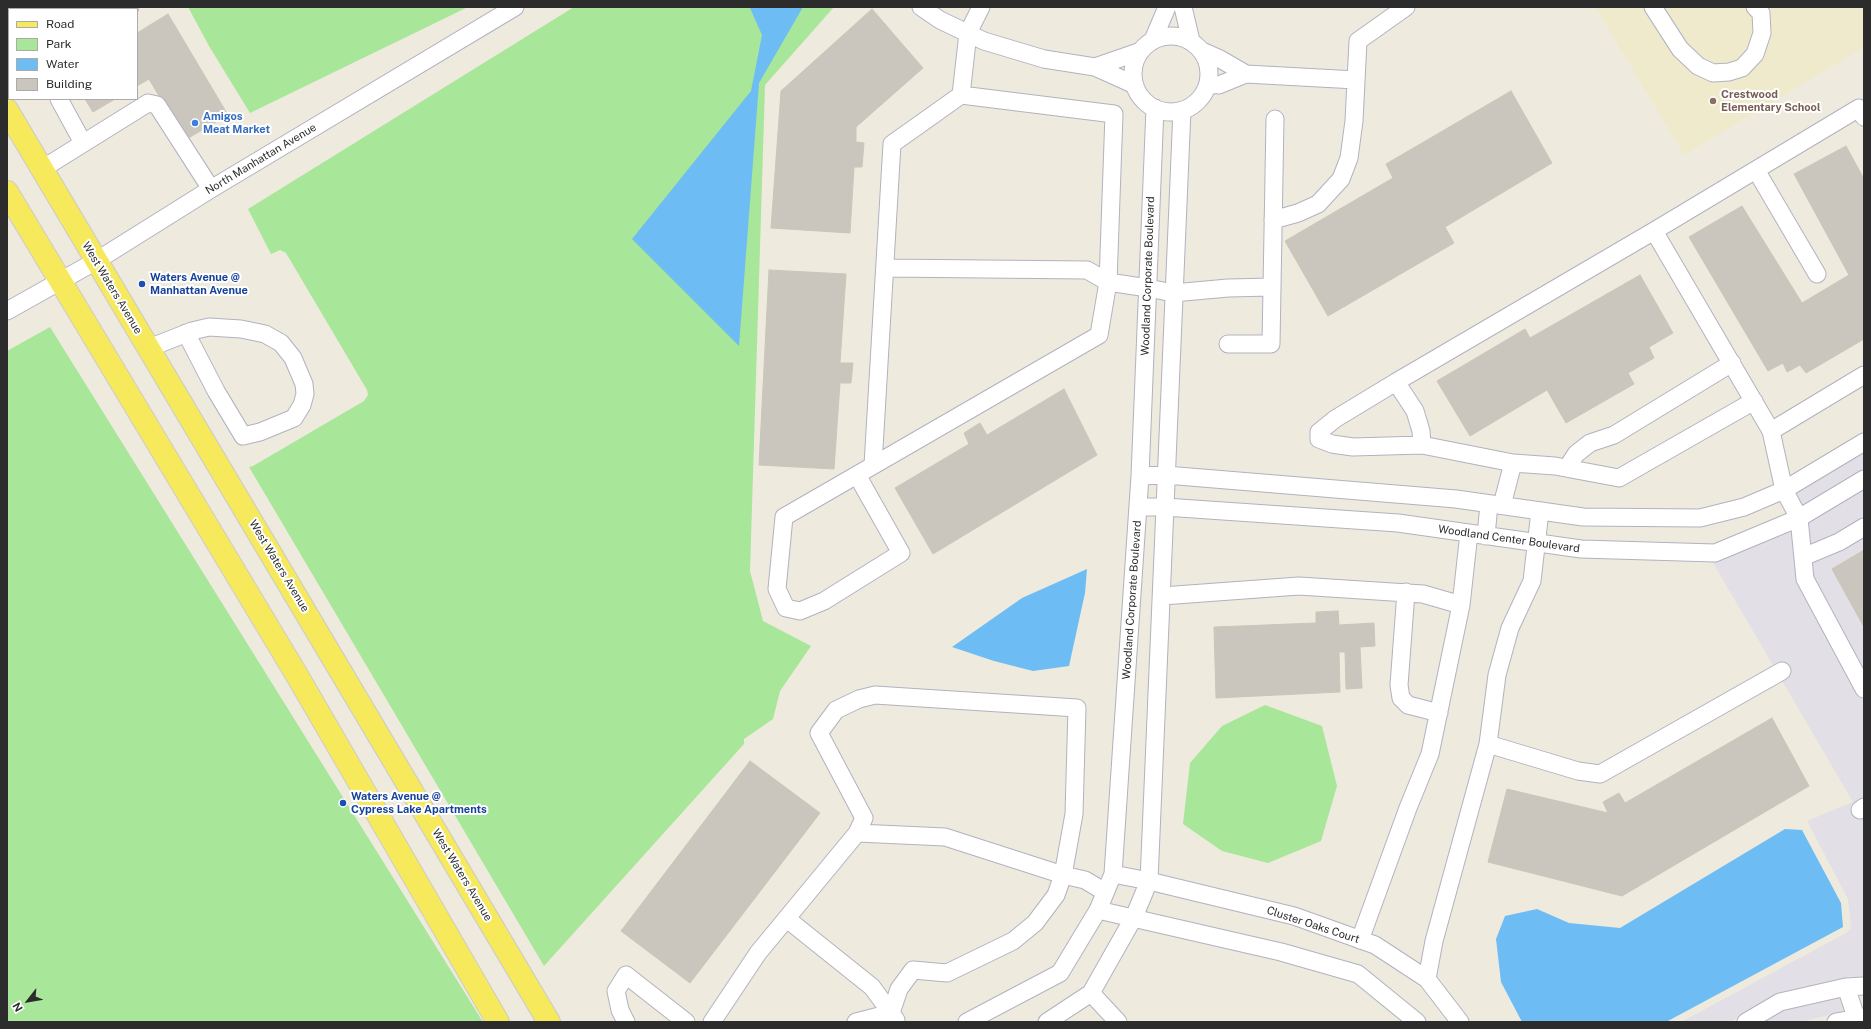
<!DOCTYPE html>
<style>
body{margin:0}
#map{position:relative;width:1871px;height:1029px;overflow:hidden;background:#eeeade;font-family:"Public Sans",sans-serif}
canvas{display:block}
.frame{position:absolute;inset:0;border:8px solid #2c2c2c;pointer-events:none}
.legend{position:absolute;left:8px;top:8px;width:130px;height:92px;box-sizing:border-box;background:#fff;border:1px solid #ababab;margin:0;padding:5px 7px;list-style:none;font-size:12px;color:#2c2c2c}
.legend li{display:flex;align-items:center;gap:8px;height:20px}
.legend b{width:20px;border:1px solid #ababab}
.north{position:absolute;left:8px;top:981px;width:40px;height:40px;-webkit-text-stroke:3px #fff;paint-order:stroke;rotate:239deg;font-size:11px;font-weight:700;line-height:16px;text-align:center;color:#2c2c2c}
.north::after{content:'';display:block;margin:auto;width:14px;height:18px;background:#2c2c2c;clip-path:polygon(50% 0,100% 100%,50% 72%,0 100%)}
</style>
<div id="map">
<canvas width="1871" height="1029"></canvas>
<div class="frame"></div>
<ul class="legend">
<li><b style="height:5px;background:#f6e95b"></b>Road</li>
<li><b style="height:11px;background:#a8e699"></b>Park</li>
<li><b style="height:11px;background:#6ebcf4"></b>Water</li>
<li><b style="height:11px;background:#cac6bd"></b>Building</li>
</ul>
<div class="north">N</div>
</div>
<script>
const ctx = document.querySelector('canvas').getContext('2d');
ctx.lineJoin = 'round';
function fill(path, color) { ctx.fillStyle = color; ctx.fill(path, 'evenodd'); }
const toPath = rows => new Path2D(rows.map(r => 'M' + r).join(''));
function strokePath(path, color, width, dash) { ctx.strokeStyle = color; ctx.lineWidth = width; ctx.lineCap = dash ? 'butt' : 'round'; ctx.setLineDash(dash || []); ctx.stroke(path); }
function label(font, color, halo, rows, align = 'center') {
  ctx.font = font + ' "Public Sans",sans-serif'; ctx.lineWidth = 4; ctx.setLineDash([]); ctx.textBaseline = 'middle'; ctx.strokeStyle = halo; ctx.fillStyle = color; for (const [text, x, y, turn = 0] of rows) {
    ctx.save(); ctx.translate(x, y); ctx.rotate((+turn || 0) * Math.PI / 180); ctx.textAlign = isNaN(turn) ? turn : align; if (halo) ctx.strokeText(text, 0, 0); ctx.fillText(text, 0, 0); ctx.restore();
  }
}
const industrial = toPath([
 [1864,451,1864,469,1803,506,1796,492],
 [1864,489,1864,977,1853,978,1852,976,1779,994,1730,1022,1681,1022,1846,933,1851,928,1848,899,1807,821,1853,802,1712,561,1718,560,1795,530],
 [1839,997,1844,1011,1801,1022,1763,1022,1783,1010]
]);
const education = toPath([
 [1595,7,1864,7,1864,47,1684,155]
]);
const green = toPath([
 [188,7,468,7,250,113,209,46],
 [574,7,834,7,765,85,750,571,763,621,811,646,780,691,773,719,744,739,744,744,544,966,249,467,253,466,364,401,368,395,367,390,286,253,280,250,271,254,248,209],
 [50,327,483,1022,7,1022,7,351],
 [1265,705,1322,726,1337,786,1321,841,1268,863,1222,851,1183,824,1190,763,1222,726]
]);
const water = toPath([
 [803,7,759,83,739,346,632,239,751,91,762,35,750,8],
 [1087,569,1085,593,1069,666,1033,671,994,661,952,647,1022,598],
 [1785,829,1802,830,1841,903,1843,927,1666,1022,1522,1022,1501,982,1496,939,1505,916,1537,909,1569,923,1620,928]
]);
const building = toPath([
 [872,9,923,68,856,127,856,142,864,143,862,167,854,167,850,233,771,228,781,91,872,9],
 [168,14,228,115,185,140,149,79,137,86,137,33,168,14],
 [1511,91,1552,163,1445,227,1454,243,1328,316,1285,241,1393,178,1386,164,1511,91],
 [85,99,115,99,93,112,85,99],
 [1846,146,1864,179,1864,339,1806,373,1800,365,1787,372,1783,363,1768,371,1689,237,1742,206,1802,303,1849,275,1794,174,1846,146],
 [769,270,846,274,840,363,853,363,851,383,840,383,834,469,759,465,769,270],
 [1640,275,1673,333,1649,347,1654,358,1628,373,1634,384,1566,423,1547,390,1470,436,1437,381,1525,329,1530,338,1640,275],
 [1064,389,1097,455,933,554,895,488,969,444,964,433,980,423,987,435,1064,389],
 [1864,550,1864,627,1832,569,1864,550],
 [1338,611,1339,625,1374,623,1375,646,1360,647,1362,688,1346,689,1345,652,1339,652,1340,692,1216,698,1214,627,1316,623,1316,612,1338,611],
 [1772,718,1809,786,1622,896,1488,862,1507,789,1608,813,1603,802,1619,793,1625,803,1772,718],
 [750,761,820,813,690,983,621,931,750,761]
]);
const minor = toPath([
 [921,7,940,20,984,41,1044,59,1095,67,1135,85],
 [981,7,968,33,961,95,1114,114,1108,282,1148,288,1173,293,1228,288,1272,287],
 [1183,7,1191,41],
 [1653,7,1680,49,1698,66,1713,73,1729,72,1742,68,1755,54,1762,33,1761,13,1755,7],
 [127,9,130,7],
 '1133 74a38 38 0 1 1 76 0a38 38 0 1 1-76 0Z',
 [1153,40,1167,7],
 [1202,51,1220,59,1246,74],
 [7,65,9,64],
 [1095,67,1141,51],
 [1208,84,1219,85,1246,74,1356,80],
 [59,99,83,143],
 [42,169,148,103,157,105,211,189],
 [1756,170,1817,274],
 [1273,220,1298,213,1318,204,1341,179,1349,158,1354,121,1358,41,1406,7],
 [1654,231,1771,431],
 [7,311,96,261,211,189,515,7],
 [1228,344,1271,344,1275,119],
 [149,348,192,331,209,327,241,329,265,334,281,343,293,358,304,384,305,394,302,405,294,418,260,432,243,436,216,391,186,333],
 [1864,375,1771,431,1784,490,1799,518,1805,579,1864,689],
 [1396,382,1335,419,1319,432,1319,439,1332,444,1353,447,1422,445],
 [1513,463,1555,466,1619,478,1754,401],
 [873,465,892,144,961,95],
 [1567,468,1576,454,1590,443,1614,435,1732,363],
 [857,475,901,553,824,601,800,611,786,608,777,589,784,517,1099,335,1108,282,1087,270,885,268],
 [1140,476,1166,475,1456,499,1583,517,1700,518,1744,507,1784,490,1864,442],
 [1502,505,1513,463,1422,445,1421,431,1415,411,1396,382,1654,231,1859,108,1864,117],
 [1138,507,1165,507,1398,523,1581,549,1715,553,1799,518,1864,479],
 [1486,536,1489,504],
 [1803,557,1839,542,1864,527],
 [1406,592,1399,685,1401,698,1408,705,1439,713],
 [1162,596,1299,586,1423,594,1461,605],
 [1488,744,1497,675,1510,628,1532,581,1540,511],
 [1860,810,1864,807],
 [1113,874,1149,881,1294,916,1375,945,1427,979,1460,1022],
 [1098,910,1281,952,1358,974,1417,1022],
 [787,919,872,987,896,1020],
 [1360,940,1408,808,1430,754,1461,605,1469,533],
 [1427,979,1434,941,1488,744,1578,771,1600,774,1782,671],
 [1846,987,1856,1017,1860,1022],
 [1091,993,1118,1022],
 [626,1022,620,1010,616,991,626,975,686,1022],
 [712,1022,758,953,857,833,864,818,819,733,836,710,859,699,875,695,1077,708,1074,814,1063,875,1085,880,1105,892],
 [856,1022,891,1013,899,989,913,970,947,973,1013,941,1035,923,1056,895,1063,875,945,837,857,833],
 [967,1022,1060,973,1098,910,1113,874,1140,476,1155,108],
 [1047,1022,1091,993,1134,917,1149,881,1182,110],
 [1746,1022,1780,1002,1846,987,1864,986],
 [1836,1022,1864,1017]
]);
const major = toPath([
 [7,110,549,1022],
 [7,192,298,677,498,1022]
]);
const markers = [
 [1713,101,4,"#8d6e63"],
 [195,123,4,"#3f7fe0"],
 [142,284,4,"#1a4fb4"],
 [343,803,4,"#1a4fb4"]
];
const educationNames = [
 ["Crestwood",1721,95],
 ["Elementary School",1721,108]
];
const shopNames = [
 ["Amigos",203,117],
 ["Meat Market",203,130]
];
const streetNames = [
 ["North Manhattan Avenue",261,159,-31],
 ["Woodland Corporate Boulevard",1148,276,-88],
 ["West Waters Avenue",112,288,59],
 ["Woodland Center Boulevard",1509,539,8],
 ["West Waters Avenue",279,566,59],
 ["Woodland Corporate Boulevard",1132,600,-86],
 ["West Waters Avenue",462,875,59],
 ["Cluster Oaks Court",1313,925,18]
];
const transitNames = [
 ["Waters Avenue @",150,278],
 ["Manhattan Avenue",150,291],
 ["Waters Avenue @",351,797],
 ["Cypress Lake Apartments",351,810]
];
fill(industrial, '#e2dfe7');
fill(education, '#f0eacd');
fill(green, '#a8e699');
fill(water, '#6ebcf4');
fill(building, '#cac6bd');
strokePath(building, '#cac6b7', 1);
strokePath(minor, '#b2b2c0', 19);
strokePath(major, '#ccc', 24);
strokePath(minor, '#fff', 17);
strokePath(major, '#f6e95b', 22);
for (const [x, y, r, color] of markers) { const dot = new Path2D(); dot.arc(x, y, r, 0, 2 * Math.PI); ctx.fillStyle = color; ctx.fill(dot); strokePath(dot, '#fff', 1.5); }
label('bold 11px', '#785e54', '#fff', educationNames, 'left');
label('bold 11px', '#366cbe', '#fff', shopNames, 'left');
label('11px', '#2c2c2c', '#fff', streetNames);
label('bold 11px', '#164399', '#fff', transitNames, 'left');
</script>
